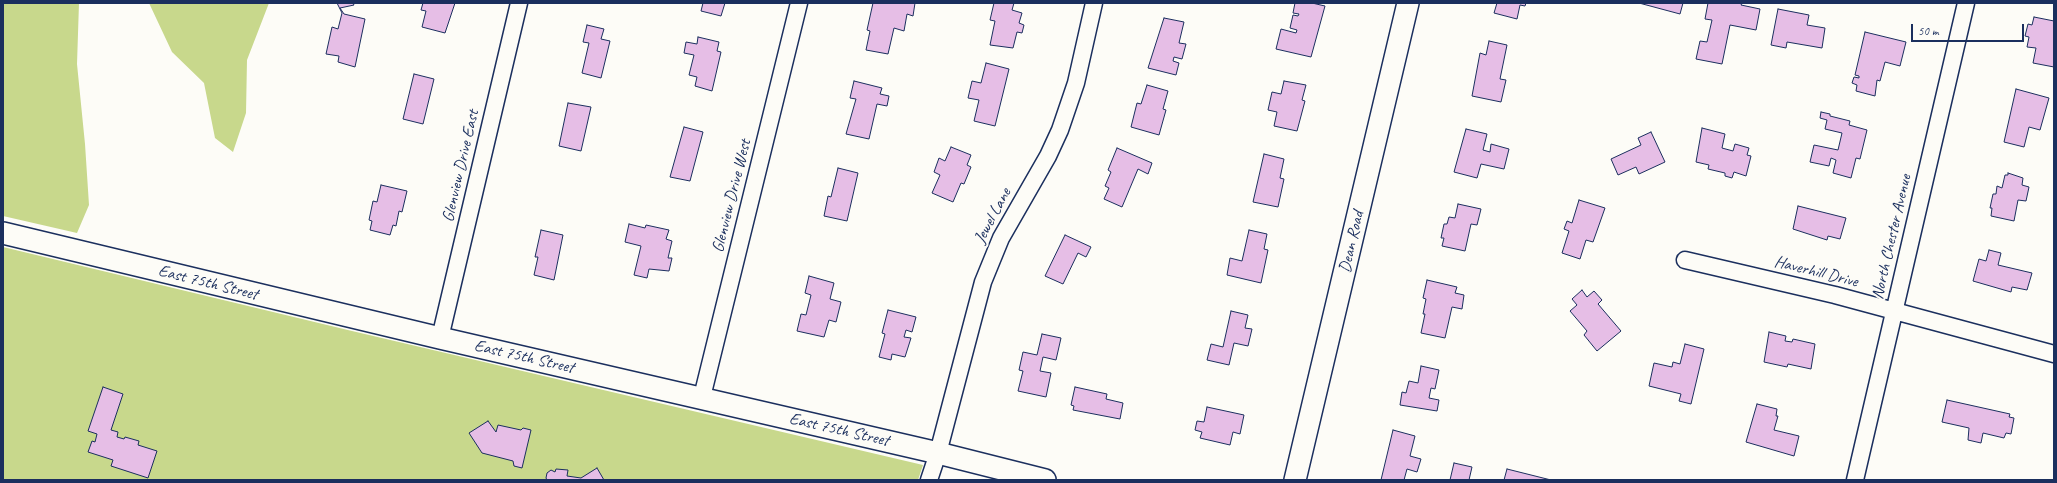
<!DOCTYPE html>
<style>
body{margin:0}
#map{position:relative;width:2057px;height:483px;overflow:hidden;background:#fdfcf7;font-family:Caveat,sans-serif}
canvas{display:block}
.frame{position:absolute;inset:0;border:4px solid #1b2f5e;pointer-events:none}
.scale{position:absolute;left:1911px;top:24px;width:113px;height:18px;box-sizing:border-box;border:2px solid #1b2f5e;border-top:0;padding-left:5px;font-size:12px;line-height:14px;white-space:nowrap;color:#1b2f5e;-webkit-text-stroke:3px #fdfcf7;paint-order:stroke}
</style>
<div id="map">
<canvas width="2057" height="483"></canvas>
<div class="frame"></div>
<div class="scale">50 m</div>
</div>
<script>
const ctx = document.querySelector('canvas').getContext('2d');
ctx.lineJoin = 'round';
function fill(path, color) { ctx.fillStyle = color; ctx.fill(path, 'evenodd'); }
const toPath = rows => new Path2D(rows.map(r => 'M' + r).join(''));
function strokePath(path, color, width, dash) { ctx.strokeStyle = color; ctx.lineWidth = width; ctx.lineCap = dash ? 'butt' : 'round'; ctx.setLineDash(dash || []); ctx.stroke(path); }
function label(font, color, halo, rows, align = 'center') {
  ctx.font = font + ' Caveat,sans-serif'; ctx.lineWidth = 4; ctx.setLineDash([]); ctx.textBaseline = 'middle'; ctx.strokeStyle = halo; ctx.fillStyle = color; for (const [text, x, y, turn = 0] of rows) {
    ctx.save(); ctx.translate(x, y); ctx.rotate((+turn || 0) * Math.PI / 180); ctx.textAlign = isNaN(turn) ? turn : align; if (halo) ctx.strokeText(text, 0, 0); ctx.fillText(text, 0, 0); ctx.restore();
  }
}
const green = toPath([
 [3,3,79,3,77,64,85,144,89,205,77,233,3,216],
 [149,3,269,3,247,60,246,113,233,152,215,138,204,83,172,52],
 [3,247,352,331,923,465,918,480,3,480]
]);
const building = toPath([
 [337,3,353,3,354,5,340,8,344,14,365,19,355,67,338,62,339,56,326,54,332,27,338,29,342,13,337,3],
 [423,3,455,3,445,33,422,27,426,11,421,10,423,3],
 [703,3,725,3,721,16,701,11,703,3],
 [873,3,915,3,913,16,907,14,904,31,894,28,888,54,866,50,870,31,867,30,873,3],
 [994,3,1014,3,1012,10,1022,13,1019,23,1024,25,1022,33,1017,32,1013,48,990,45,995,21,990,20,994,3],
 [1295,3,1312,3,1325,6,1311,57,1276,49,1281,29,1296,33,1297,30,1290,28,1293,15,1298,16,1299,14,1293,13,1295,3],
 [1497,3,1526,3,1525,6,1520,5,1517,19,1494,13,1497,3],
 [1639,3,1683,3,1680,14,1639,3],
 [1708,3,1742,3,1741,5,1760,9,1756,30,1730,25,1722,64,1696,59,1700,41,1707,42,1712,20,1705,19,1708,3],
 [1778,9,1809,15,1807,25,1825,28,1822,48,1787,42,1786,48,1771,45,1778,9],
 [2034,17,2054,21,2054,67,2033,63,2036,48,2027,47,2029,37,2025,36,2028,24,2032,25,2034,17],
 [1164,18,1184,22,1179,43,1186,44,1182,59,1174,57,1173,61,1179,63,1176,75,1148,68,1164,18],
 [587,25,604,29,601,39,610,41,601,78,582,73,589,43,583,42,587,25],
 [1865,32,1906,42,1900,66,1885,62,1880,81,1877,80,1875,96,1856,91,1857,85,1852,83,1854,77,1859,78,1859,76,1855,75,1865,32],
 [698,37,719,42,717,51,721,52,712,91,695,86,697,77,689,75,694,55,684,53,686,42,697,44,698,37],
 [1489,41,1507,45,1500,79,1506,80,1501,102,1472,96,1480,53,1486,55,1489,41],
 [986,63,1009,69,995,126,974,121,979,100,968,98,972,81,981,83,986,63],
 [414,74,434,79,423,124,403,119,414,74],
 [854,81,882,88,880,94,889,96,887,106,877,104,869,139,846,134,856,99,850,98,854,81],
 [1284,81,1306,85,1302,100,1305,101,1297,131,1274,126,1277,112,1268,110,1272,92,1281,94,1284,81],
 [1147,85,1168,91,1163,109,1166,110,1159,135,1131,127,1137,103,1141,104,1147,85],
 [2016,89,2049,98,2040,130,2029,127,2024,147,2004,142,2016,89],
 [568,103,591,107,581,151,559,146,568,103],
 [1821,112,1830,114,1830,116,1850,121,1849,125,1867,130,1860,159,1856,158,1851,178,1833,173,1836,160,1831,158,1829,166,1810,162,1814,145,1838,150,1842,133,1825,129,1827,120,1820,118,1821,112],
 [684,127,703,132,690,181,670,177,684,127],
 [1702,128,1725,134,1722,148,1733,151,1735,144,1749,148,1747,155,1751,156,1746,176,1734,172,1732,178,1725,176,1725,173,1708,169,1709,165,1696,162,1702,128],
 [1466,129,1487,134,1483,150,1490,152,1491,144,1509,149,1504,169,1481,164,1477,178,1454,172,1466,129],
 [1651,132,1665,162,1639,174,1636,167,1618,175,1611,159,1641,145,1638,138,1651,132],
 [951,147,971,155,967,165,971,167,964,184,961,183,953,202,932,193,940,175,934,172,939,158,945,161,951,147],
 [1117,148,1152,163,1148,174,1138,169,1122,207,1104,199,1109,188,1105,186,1111,172,1108,170,1117,148],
 [1264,154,1284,159,1280,178,1284,179,1278,207,1253,202,1264,154],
 [838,168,858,173,847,221,824,216,828,196,831,197,838,168],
 [2008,173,2023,178,2022,185,2029,187,2026,201,2018,200,2014,221,1991,216,1992,208,1990,208,1993,194,1996,194,1997,186,2002,188,2005,175,2008,175,2008,173],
 [381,185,407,191,402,212,399,211,396,226,393,225,390,235,370,230,372,221,369,220,373,201,377,202,381,185],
 [1579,200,1605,208,1593,242,1586,240,1580,259,1562,253,1569,231,1564,229,1567,221,1572,223,1579,200],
 [1458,204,1481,209,1477,225,1471,224,1465,251,1442,246,1444,238,1441,238,1444,224,1447,224,1449,217,1455,218,1458,204],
 [1798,206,1846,218,1840,239,1828,236,1827,240,1793,229,1798,206],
 [629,224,645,228,646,225,669,230,666,239,672,241,668,258,672,258,669,271,649,269,647,278,634,275,641,246,625,242,629,224],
 [541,230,563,235,554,280,534,275,538,257,535,257,541,230],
 [1249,230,1267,234,1264,249,1268,250,1261,283,1227,275,1230,258,1242,261,1249,230],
 [1065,235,1091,247,1086,257,1078,253,1063,284,1045,276,1065,235],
 [1989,250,2001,253,1998,265,2032,273,2027,290,2012,287,2011,292,1973,281,1979,259,1986,261,1989,250],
 [809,276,834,283,830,299,841,302,836,322,829,320,824,337,797,331,801,314,806,315,811,295,805,293,809,276],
 [1427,280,1457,287,1455,293,1464,295,1462,309,1452,307,1445,338,1421,333,1425,314,1423,314,1426,299,1423,298,1427,280],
 [1582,290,1587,297,1594,291,1602,300,1598,304,1621,331,1597,351,1584,335,1587,331,1570,311,1577,305,1572,299,1582,290],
 [888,310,916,317,912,332,906,330,904,337,911,338,905,357,892,354,891,360,879,357,885,334,882,333,888,310],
 [1231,311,1248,315,1245,328,1252,329,1248,346,1234,343,1229,365,1207,360,1211,344,1223,347,1231,311],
 [1769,332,1786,336,1785,341,1792,342,1793,339,1815,344,1811,369,1788,364,1787,367,1764,362,1769,332],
 [1042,334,1061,338,1056,360,1043,357,1040,371,1051,373,1046,397,1018,391,1023,371,1019,370,1023,352,1037,355,1042,334],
 [1685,344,1704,349,1691,404,1679,401,1681,394,1649,386,1654,363,1672,367,1673,362,1680,364,1685,344],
 [1421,366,1439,370,1435,389,1431,388,1429,398,1439,400,1437,411,1400,405,1402,392,1406,393,1409,381,1418,383,1421,366],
 [103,387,123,394,111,430,118,432,117,437,124,439,125,437,139,441,138,445,157,451,148,478,111,466,113,460,88,452,92,441,95,442,97,434,88,431,103,387],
 [1075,387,1107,394,1106,399,1123,403,1120,419,1073,410,1074,406,1071,405,1075,387],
 [1947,400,2010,414,2009,417,2014,418,2011,434,2006,433,2004,438,1983,433,1981,443,1968,440,1969,428,1942,422,1947,400],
 [1757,404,1777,409,1776,416,1778,416,1774,430,1799,436,1794,456,1746,442,1757,404],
 [1207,407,1244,415,1240,434,1233,432,1230,445,1200,438,1202,432,1195,430,1197,421,1204,422,1207,407],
 [488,421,496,432,498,425,521,430,523,428,531,430,522,468,514,466,513,461,482,453,469,433,488,421],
 [1393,430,1415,436,1410,456,1421,459,1417,472,1407,469,1404,480,1381,480,1393,430],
 [1454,463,1472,467,1469,480,1450,480,1454,463],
 [597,468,604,480,547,480,546,478,547,473,551,470,555,472,556,469,568,470,567,476,581,478,597,468],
 [1507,469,1551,480,1504,480,1507,469]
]);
const minor = toPath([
 [1685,260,1835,295,2054,354],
 [440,338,519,3],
 [702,397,799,3],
 [929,480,938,453,983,282,1001,238,1048,156,1060,130,1076,83,1094,3],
 [1855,480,1966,3]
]);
const tertiary = toPath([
 [3,233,440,338,938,453,1045,480],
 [1295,480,1408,3]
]);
const streetNames = [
 ["Glenview Drive East",461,166,-77],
 ["Glenview Drive West",732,196,-76],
 ["Jewel Lane",993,216,-62],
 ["North Chester Avenue",1892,237,-77],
 ["Dean Road",1352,242,-77],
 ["Haverhill Drive",1816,272,14],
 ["East 75th Street",208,283,14],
 ["East 75th Street",524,357,13],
 ["East 75th Street",839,430,13]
];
fill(green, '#c8d88c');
fill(building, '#e6bee6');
strokePath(building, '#1b2f5e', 1);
strokePath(minor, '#1b2f5e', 19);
strokePath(tertiary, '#1b2f5e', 24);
strokePath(minor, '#fdfcf7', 16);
strokePath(tertiary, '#fdfcf7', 21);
label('17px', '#1b2f5e', '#fdfcf7', streetNames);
</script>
